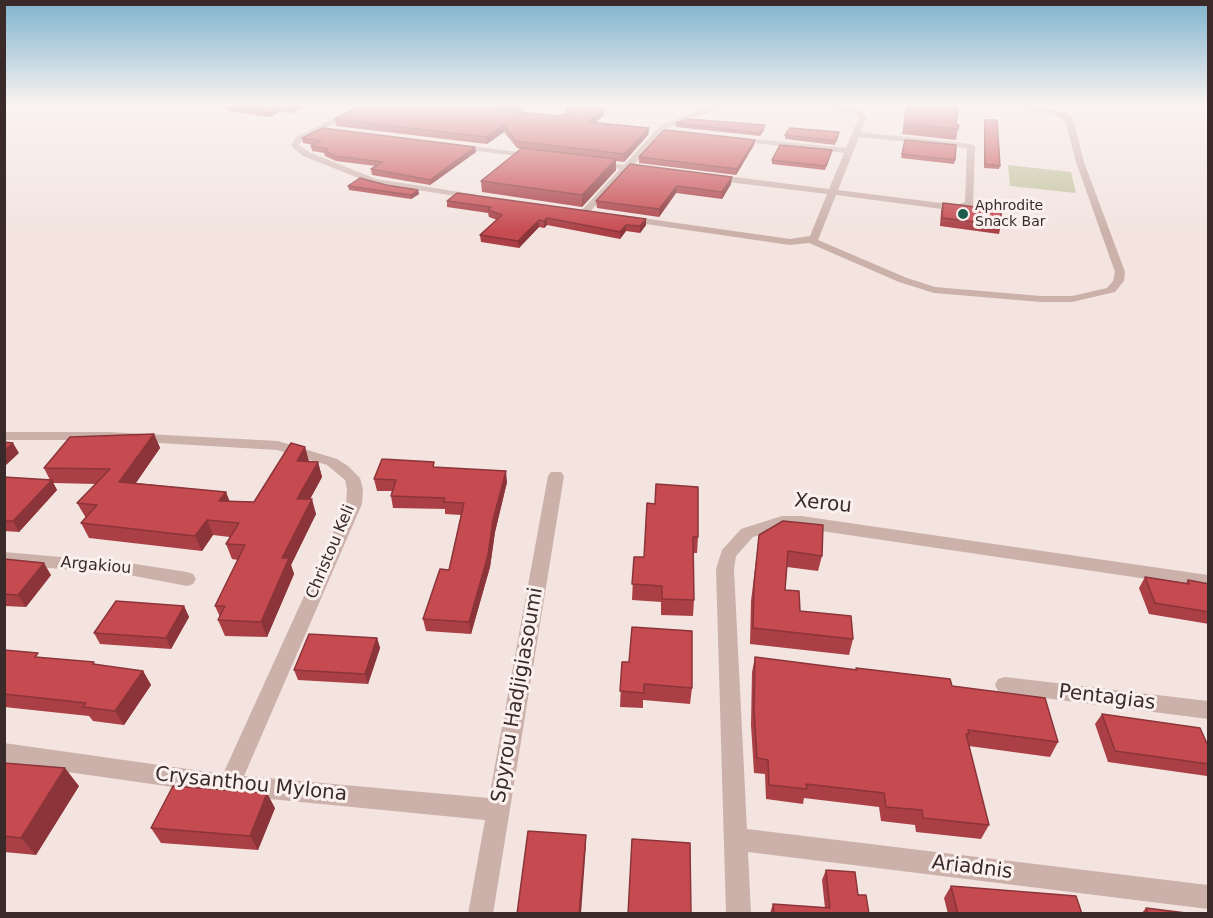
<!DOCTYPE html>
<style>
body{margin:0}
#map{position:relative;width:1213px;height:918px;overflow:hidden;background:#f3e4e0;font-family:"DejaVu Sans",sans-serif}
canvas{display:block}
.frame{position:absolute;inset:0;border:6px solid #3a2b2a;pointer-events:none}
</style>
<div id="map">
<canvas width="1213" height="918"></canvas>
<div class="frame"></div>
</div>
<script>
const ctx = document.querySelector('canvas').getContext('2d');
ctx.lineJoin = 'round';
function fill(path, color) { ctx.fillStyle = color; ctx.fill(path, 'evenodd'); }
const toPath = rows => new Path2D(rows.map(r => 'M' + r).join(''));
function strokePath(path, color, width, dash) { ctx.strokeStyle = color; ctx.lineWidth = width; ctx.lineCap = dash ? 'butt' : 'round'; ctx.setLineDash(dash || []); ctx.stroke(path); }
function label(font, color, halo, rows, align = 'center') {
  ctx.font = font + ' "DejaVu Sans",sans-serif'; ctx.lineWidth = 6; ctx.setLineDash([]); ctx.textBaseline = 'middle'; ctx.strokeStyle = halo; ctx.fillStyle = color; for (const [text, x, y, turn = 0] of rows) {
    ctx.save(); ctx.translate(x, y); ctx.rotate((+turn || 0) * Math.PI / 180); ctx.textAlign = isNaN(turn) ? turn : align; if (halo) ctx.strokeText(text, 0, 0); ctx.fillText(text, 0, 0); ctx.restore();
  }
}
const green = toPath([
 [1008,165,1071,172,1076,193,1010,186]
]);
const minor = toPath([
 [362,104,371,104,302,141,299,145,309,152,376,179,473,194,476,195,476,199,371,183,303,156,291,146,296,137,362,104],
 [717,104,727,104,667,129,633,166,651,168,651,172,628,170,587,215,581,215,581,211,620,169,594,166,594,162,624,165,661,125,717,104],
 [789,104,832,104,857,109,867,116,860,132,971,144,975,146,973,206,957,211,836,195,818,240,907,278,935,287,1041,296,1072,296,1107,288,1113,281,1115,272,1076,162,1065,120,1049,113,978,104,1049,109,1068,113,1073,119,1084,162,1125,272,1124,281,1115,292,1072,302,1041,302,934,293,899,282,809,243,790,245,625,221,625,217,628,216,790,239,810,236,827,194,711,180,707,177,711,174,829,189,844,153,735,141,731,139,735,137,846,148,859,117,852,113,824,107,793,106,789,104],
 [859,137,967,148,965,202,957,205,838,190,859,137],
 [455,144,535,154,539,156,535,158,452,148,451,146,455,144],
 [4,432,109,432,278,441,337,459,348,466,360,478,363,489,362,504,244,776,489,798,548,476,551,472,561,472,564,476,493,914,468,914,485,820,229,795,4,763,4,743,223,774,346,504,347,489,345,480,327,465,277,450,109,440,4,440,4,432],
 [782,516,801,516,1208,575,1208,588,801,528,783,528,753,537,736,556,734,569,747,829,1208,885,1208,909,748,852,751,914,726,914,716,569,722,550,741,529,782,516],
 [4,552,129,563,187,572,193,574,196,579,193,584,187,586,129,575,4,564,4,552],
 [1005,677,1208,701,1208,719,1005,693,998,691,995,685,998,679,1005,677]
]);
const wall = toPath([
 [237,104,310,104,292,113,281,111,270,117,228,111,227,108],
 [458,104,525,104,525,108,521,111],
 [907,104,956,125,958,129,956,140,902,134],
 [566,110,604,115,595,122,649,128,648,135,624,162,616,161,616,170,582,207,482,192,481,181,521,149,517,148,504,132,487,144,336,126,335,119,558,116,566,115],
 [985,120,1000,166,999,169,984,168,984,124],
 [676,123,765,129,760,136,676,127],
 [839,132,835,145,785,139,785,135],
 [302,138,475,147,476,152,430,185,372,175,371,169,376,166,336,161,325,156,324,153,312,151,311,146,313,145,303,143],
 [755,140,754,145,736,175,639,163,639,157],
 [905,140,955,160,954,164,901,158],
 [832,150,825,170,772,164,772,160],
 [630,164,731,184,722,199,676,193,659,217,597,208,596,201],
 [386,185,418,190,419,194,411,199,349,190,348,186],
 [447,201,646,225,640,233,626,231,620,239,547,225,544,228,539,227,519,248,481,242,480,235,497,220,489,217,488,213,447,207],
 [943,203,1001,225,999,234,940,226,941,211],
 [154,434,160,448,136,483,226,492,229,501,254,502,305,447,309,462,318,462,322,477,310,499,316,514,291,565,294,574,267,637,225,636,218,620,220,617,215,606,238,560,232,559,226,544,230,537,213,535,202,551,89,538,81,523,86,518,77,503,96,484,53,483,57,490,19,532,4,531,4,477,50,480,44,468],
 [435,467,507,482,495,532,490,567,471,634,426,631,423,619,449,570,461,515,445,514,445,509,393,508,391,496,392,491,377,491,374,479],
 [647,503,698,537,697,553,693,553,694,600,693,616,661,615,661,602,632,600,634,557,644,557],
 [759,535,822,556,818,571,787,567,785,590,800,611,853,639,849,655,750,644,751,601],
 [4,559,51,575,26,607,4,606],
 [1145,577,1186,583,1188,580,1209,584,1209,624,1149,614,1139,588],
 [184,606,189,617,171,649,100,644,94,633],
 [377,638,380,648,368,684,298,680,294,670],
 [4,650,41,658,143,671,151,685,124,725,93,721,89,716,4,707],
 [755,657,856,670,856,668,952,686,1058,742,1050,757,969,746,989,825,981,839,916,832,915,825,881,821,879,807,804,798,803,804,766,799,765,774,754,773,751,725,752,672],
 [622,662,692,688,690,704,643,700,643,708,620,707],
 [1102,714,1209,748,1209,774,1207,776,1108,762,1095,724],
 [4,763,79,786,36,855,4,852],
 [275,808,258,850,161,843,151,828],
 [826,870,858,895,869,914,825,908,822,880],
 [951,886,1082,914,948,914,944,898],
 [773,904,774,914,770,913],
 [1146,908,1194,914,1141,914]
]);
const shadedWall = toPath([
 [303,104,310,104,292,113,291,109],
 [523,104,525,104,525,108,521,111,520,106],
 [280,108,281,111,270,117,269,113],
 [604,109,604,115,588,129,588,122],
 [504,125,504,132,487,144,486,137],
 [649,128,648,135,624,162,624,154],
 [755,140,754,145,736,175,737,169],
 [475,147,476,152,430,185,430,180],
 [616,159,616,170,582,207,582,195],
 [732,177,731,184,722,199,722,192],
 [677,186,676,193,659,217,659,209],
 [418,190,419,194,411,199,411,195],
 [547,218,547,225,544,228,544,221],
 [646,219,646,225,640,233,640,226],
 [539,220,539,227,519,248,518,241],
 [626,225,626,231,620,239,620,232],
 [154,434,160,448,126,497,119,482],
 [13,443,19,453,4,467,4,451],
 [305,447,309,462,297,461],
 [318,462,322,477,302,514,297,499],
 [506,471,507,482,495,532,490,567,471,634,469,622],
 [52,480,57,490,19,532,13,521],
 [226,492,232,507,219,501],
 [312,499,316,514,291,565,294,574,267,637,261,622,282,558],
 [207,520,213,535,202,551,195,536],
 [44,563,51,575,26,607,18,595],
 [184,606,189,617,171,649,166,638],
 [377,638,380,648,368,684,365,674],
 [143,671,151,685,124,725,115,711],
 [65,768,79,786,36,855,21,838],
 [267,793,275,808,258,850,250,836],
 [586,835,586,845,581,914,579,914]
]);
const building = toPath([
 [237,104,303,104,291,109,280,108,269,113,227,108,237,104],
 [364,104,445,104,558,116,569,114,570,111,566,110,572,105,604,109,588,122,649,128,624,154,516,141,504,125,486,137,335,119,364,104],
 [505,104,523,104,520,106,505,104],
 [907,104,942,104,958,105,956,125,959,125,958,129,904,124,907,104],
 [688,119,765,125,760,133,676,123,688,119],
 [985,120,997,120,1000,166,985,164,985,120],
 [323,128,475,147,430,180,371,169,383,162,335,156,324,151,328,149,311,146,321,141,302,138,323,128],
 [790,128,839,132,836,141,785,135,790,128],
 [667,130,755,140,737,169,639,157,663,131,667,130],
 [905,140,956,145,955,160,902,154,905,140],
 [780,145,832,150,826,166,772,160,780,145],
 [522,148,616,159,582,195,481,181,522,148],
 [630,164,732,177,722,192,677,186,659,209,596,201,630,164],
 [360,178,386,185,418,190,411,195,348,186,360,178],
 [457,193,646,219,640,226,626,225,620,232,547,218,544,221,539,220,518,241,480,235,502,215,488,210,491,207,447,201,457,193],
 [943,203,1001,210,1001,225,942,218,943,203],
 [154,434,119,482,226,492,219,501,254,502,291,443,305,447,297,461,318,462,297,499,312,499,282,558,289,558,261,622,218,620,225,606,215,606,245,545,226,544,239,523,207,520,195,536,81,523,97,505,77,503,110,469,44,468,70,437,154,434],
 [4,442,13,443,4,451,4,442],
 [382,459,434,462,433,467,506,471,493,520,488,555,469,622,423,619,440,569,449,570,464,503,443,502,445,498,391,496,396,480,374,479,382,459],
 [4,477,52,480,13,521,4,521,4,477],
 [656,484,698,487,698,537,693,537,694,600,662,599,662,586,632,584,634,557,644,557,647,503,655,504,656,484],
 [783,521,823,525,822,556,788,551,785,590,799,591,800,611,851,616,853,639,753,628,754,585,759,535,783,521],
 [4,559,44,563,18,595,4,594,4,559],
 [1145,577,1189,584,1188,580,1209,584,1209,612,1155,603,1145,577],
 [116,601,184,606,166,638,94,633,116,601],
 [632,627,692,631,692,688,644,684,644,693,620,691,622,662,629,662,632,627],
 [309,634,377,638,365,674,294,670,309,634],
 [4,650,38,653,35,657,94,662,93,664,143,671,115,711,83,707,86,703,4,694,4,650],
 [755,657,857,670,856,668,950,679,952,686,1045,698,1058,742,968,730,969,734,966,734,989,825,923,818,922,810,886,807,884,793,806,784,807,789,769,785,768,760,757,758,754,710,755,657],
 [1102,714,1200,728,1209,748,1209,764,1115,751,1102,714],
 [4,763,65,768,21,838,4,836,4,763],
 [173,786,267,793,250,836,151,828,173,786],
 [528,831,586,835,579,914,517,914,528,831],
 [632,839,690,843,691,914,628,914,632,839],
 [826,870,855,872,858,895,866,895,869,914,774,914,773,904,830,908,826,870],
 [951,886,1076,896,1082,914,958,914,951,886],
 [1146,908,1194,914,1148,914,1146,908]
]);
const markers = [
 [963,214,6,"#1f5c4e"]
];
const farPoinames = [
 ["Aphrodite",975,206],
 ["Snack Bar",975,222]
];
const streetNames = [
 ["Christou Keli",331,552,-67],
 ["Argakiou",96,566,5]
];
const nearStreetnames = [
 ["Xerou",823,504,6],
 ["Spyrou Hadjigiasoumi",518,695,-80],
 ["Pentagias",1107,698,7],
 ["Crysanthou Mylona",251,785,6],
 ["Ariadnis",972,868,7]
];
fill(green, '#c1c39f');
fill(minor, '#ccb1ab');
fill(wall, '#aa4046');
fill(shadedWall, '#8b3439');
fill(building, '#c64b51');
strokePath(building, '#8b3439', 1.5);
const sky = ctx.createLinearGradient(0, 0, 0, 232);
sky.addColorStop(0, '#7db3cd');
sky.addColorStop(0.45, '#faf3f1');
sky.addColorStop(1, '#faf3f100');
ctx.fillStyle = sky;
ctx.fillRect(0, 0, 1213, 232);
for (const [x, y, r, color] of markers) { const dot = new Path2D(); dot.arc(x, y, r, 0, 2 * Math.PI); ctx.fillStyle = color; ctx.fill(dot); strokePath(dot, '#faf0ed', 2); }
label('14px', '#3a2b2a', '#faf0ed', farPoinames, 'left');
label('16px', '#3a2b2a', '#faf0ed', streetNames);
label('20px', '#3a2b2a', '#faf0ed', nearStreetnames);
</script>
